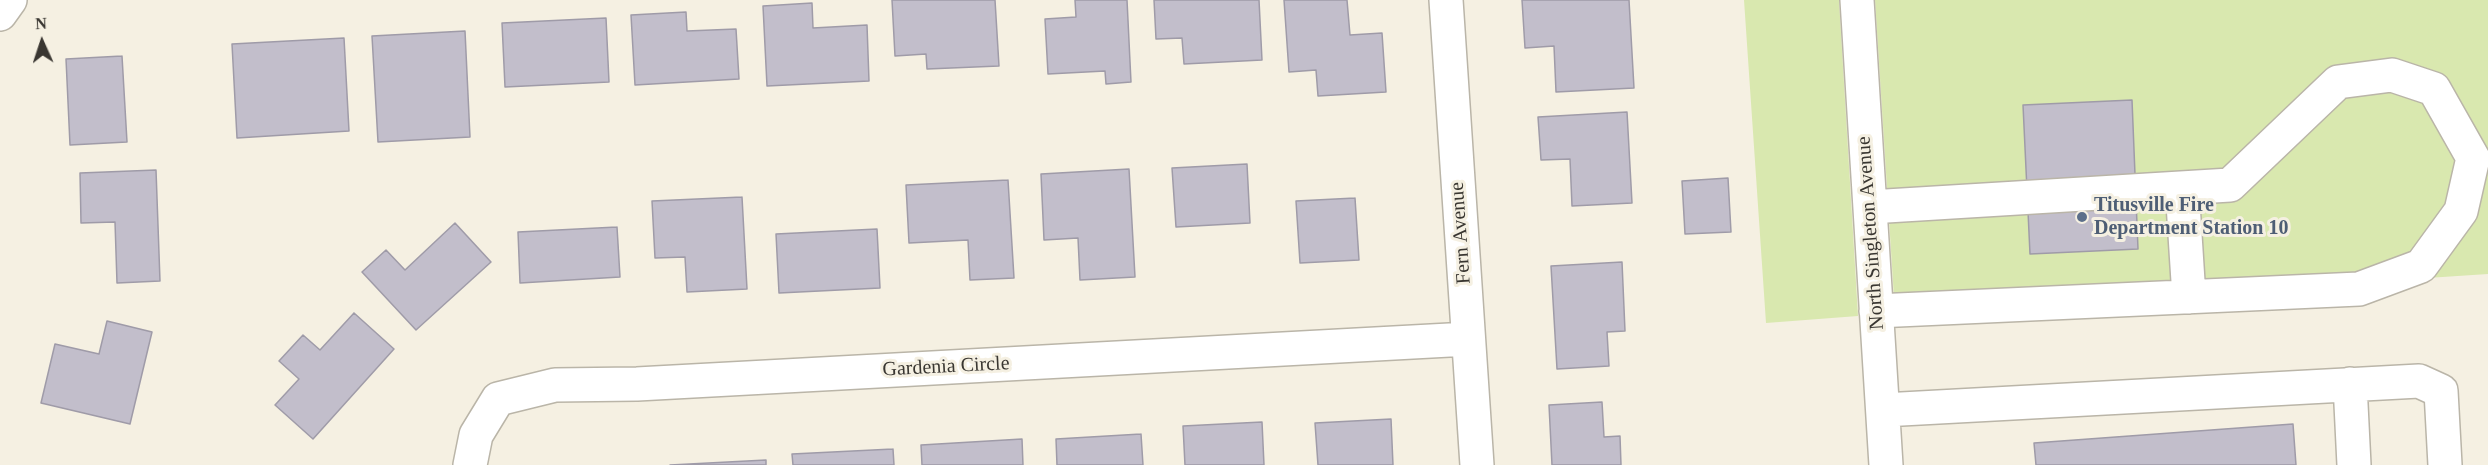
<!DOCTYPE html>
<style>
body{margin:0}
#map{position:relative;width:2488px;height:465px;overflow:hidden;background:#f5f0e2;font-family:"Times New Roman",serif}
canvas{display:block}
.north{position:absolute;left:12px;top:12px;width:60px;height:60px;-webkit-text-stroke:4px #f5f0e2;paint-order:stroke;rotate:357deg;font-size:16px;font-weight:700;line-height:24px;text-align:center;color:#393631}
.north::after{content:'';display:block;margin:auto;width:21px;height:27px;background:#393631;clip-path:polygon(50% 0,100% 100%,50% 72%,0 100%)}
</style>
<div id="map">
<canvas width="2488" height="465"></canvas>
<div class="north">N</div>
</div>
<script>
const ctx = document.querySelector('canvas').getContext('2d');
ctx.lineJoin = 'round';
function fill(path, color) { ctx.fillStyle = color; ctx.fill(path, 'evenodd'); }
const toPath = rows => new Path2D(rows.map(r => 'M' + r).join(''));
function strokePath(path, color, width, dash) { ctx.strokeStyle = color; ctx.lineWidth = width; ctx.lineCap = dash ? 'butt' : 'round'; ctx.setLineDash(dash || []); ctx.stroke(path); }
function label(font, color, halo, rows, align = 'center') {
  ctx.font = font + ' "Times New Roman",serif'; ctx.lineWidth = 6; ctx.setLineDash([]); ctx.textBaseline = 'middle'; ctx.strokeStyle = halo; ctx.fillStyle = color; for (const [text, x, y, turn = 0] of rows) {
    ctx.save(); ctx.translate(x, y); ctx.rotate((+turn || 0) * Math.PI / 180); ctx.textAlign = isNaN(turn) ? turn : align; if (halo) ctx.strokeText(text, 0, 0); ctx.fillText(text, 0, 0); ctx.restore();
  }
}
const green = toPath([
 [1744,0,1839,0,1858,316,1766,323],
 [1875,0,2488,0,2488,274,1895,313]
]);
const building = toPath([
 [892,0,995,0,999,66,927,69,926,54,895,56,892,0],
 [1075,0,1127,0,1131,82,1106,84,1105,71,1048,74,1045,19,1076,17,1075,0],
 [1154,0,1259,0,1262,60,1184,64,1182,38,1156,39,1154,0],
 [1284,0,1347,0,1350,35,1382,33,1386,92,1318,96,1316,70,1289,72,1284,0],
 [1522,0,1629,0,1634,88,1556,92,1554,46,1525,48,1522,0],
 [812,3,813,28,867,25,869,81,767,86,763,6,812,3],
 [686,12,687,31,736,29,739,79,635,85,631,15,686,12],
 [606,18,609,82,505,87,502,23,606,18],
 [465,31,470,137,378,142,372,36,465,31],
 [344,38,349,131,237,138,232,44,344,38],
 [122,56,127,142,70,145,66,59,122,56],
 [2132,100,2138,249,2030,254,2023,105,2132,100],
 [1627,112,1632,203,1572,206,1570,159,1541,160,1538,117,1627,112],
 [1247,164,1250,223,1176,227,1172,168,1247,164],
 [1129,169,1135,277,1080,280,1078,238,1044,240,1041,174,1129,169],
 [156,170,160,281,117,283,115,222,81,223,80,173,156,170],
 [1728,178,1731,232,1685,234,1682,181,1728,178],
 [1008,180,1014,278,970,280,968,240,909,243,906,185,1008,180],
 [742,197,747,289,687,292,685,257,655,258,652,201,742,197],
 [1355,198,1359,260,1300,263,1296,201,1355,198],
 [455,223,491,262,416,330,362,272,386,250,405,270,455,223],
 [617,227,620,277,520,283,518,232,617,227],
 [877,229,880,288,779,293,776,234,877,229],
 [1622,262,1625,331,1607,332,1609,366,1557,369,1551,266,1622,262],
 [354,313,394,349,313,439,275,405,299,379,279,361,303,335,320,350,354,313],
 [107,321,152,332,130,424,41,403,55,344,99,354,107,321],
 [1602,402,1604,437,1620,436,1621,465,1552,465,1549,405,1602,402],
 [1391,419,1393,465,1318,465,1315,423,1391,419],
 [1262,422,1264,465,1185,465,1183,426,1262,422],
 [2293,424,2296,465,2036,465,2034,443,2293,424],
 [1141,434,1143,465,1057,465,1056,439,1141,434],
 [1022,439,1023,465,922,465,921,445,1022,439],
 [893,449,894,465,793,465,792,454,893,449],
 [766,460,766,465,670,465,766,460]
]);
const minor = toPath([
 [1446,0,1477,465],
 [1857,0,1886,465],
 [0,14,10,0],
 [2182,188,2189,297],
 [1870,207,2230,185,2338,82,2392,75,2434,89,2473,158,2461,211,2421,266,2359,289,1876,311],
 [2350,384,2354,465],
 [1883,410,2419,381,2441,391,2445,465],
 [470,465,476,435,498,399,555,385,637,384,1468,339]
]);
const markers = [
 [2082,217,6,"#5c6f8a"]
];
const serviceNames = [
 ["Titusville Fire",2094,206],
 ["Department Station 10",2094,229]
];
const streetNames = [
 ["Fern Avenue",1461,233,-94],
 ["North Singleton Avenue",1871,233,-94],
 ["Gardenia Circle",946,367,-3]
];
fill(green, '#d9e8af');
fill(building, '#c2becb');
strokePath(building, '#9f9ba8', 1.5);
strokePath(minor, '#bab5a8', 36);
strokePath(minor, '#fff', 33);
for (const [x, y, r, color] of markers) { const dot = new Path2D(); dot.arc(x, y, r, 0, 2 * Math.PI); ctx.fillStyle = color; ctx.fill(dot); strokePath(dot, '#f5f0e2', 2); }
label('bold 20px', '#4e5e75', '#f5f0e2', serviceNames, 'left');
label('20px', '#393631', '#f5f0e2', streetNames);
</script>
